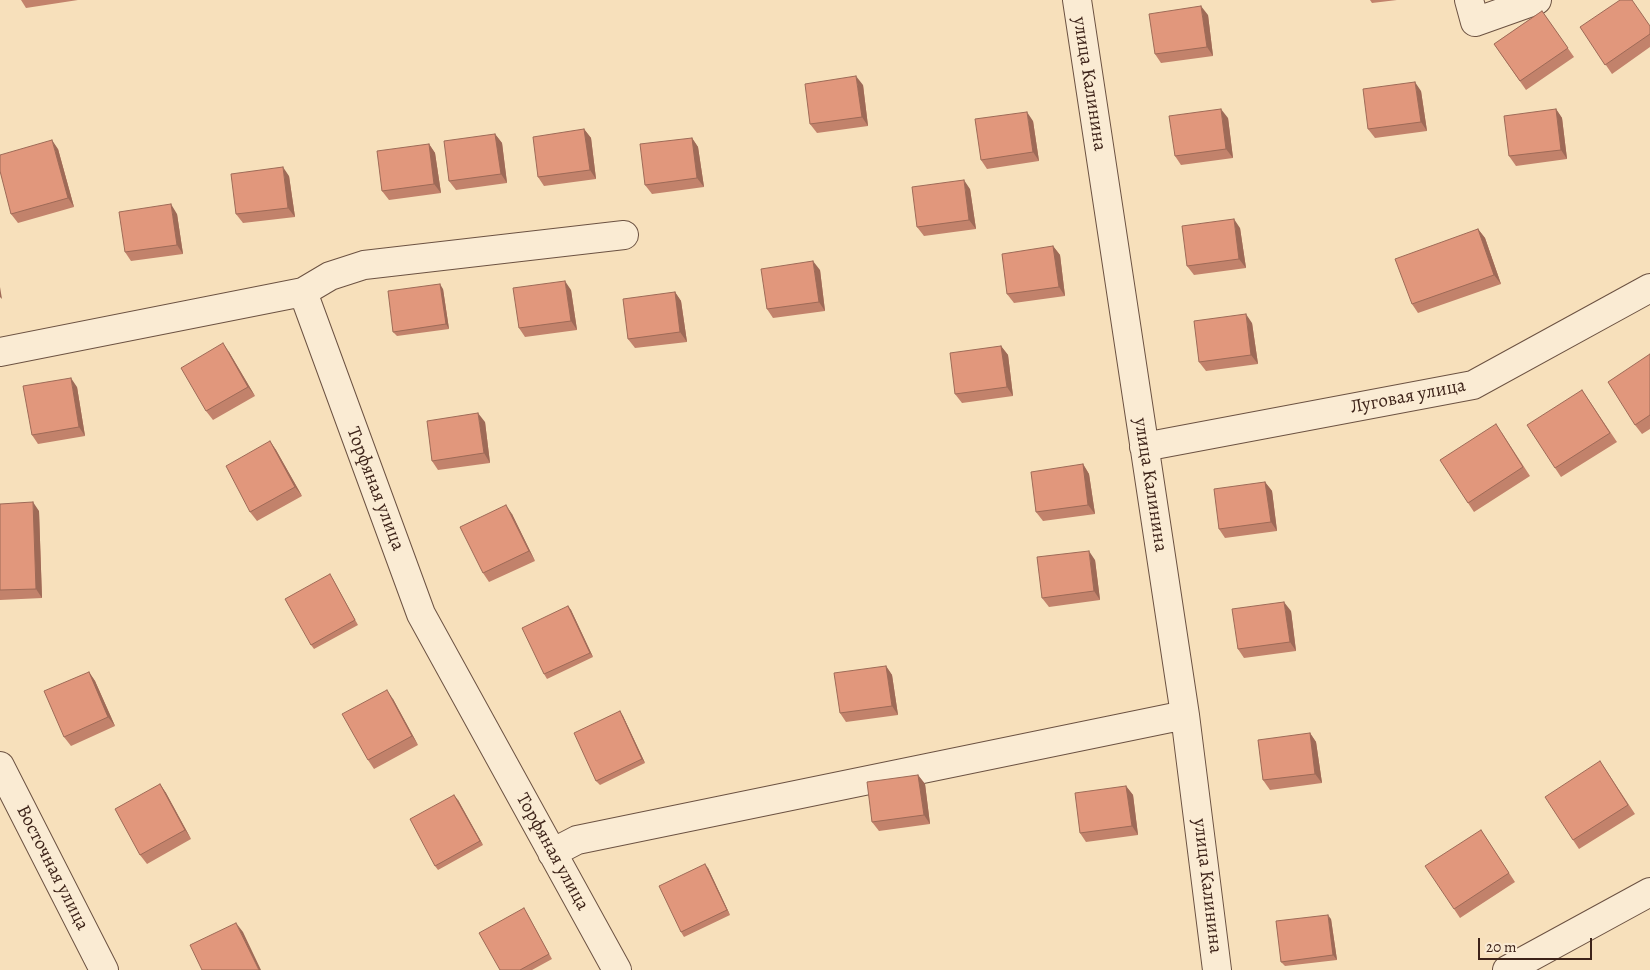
<!DOCTYPE html>
<meta charset="utf-8">
<style>
body{margin:0}
#map{position:relative;width:1650px;height:970px;overflow:hidden;background:#f7e0bb;font-family:Alegreya,serif}
canvas{display:block}
.scale{position:absolute;left:1478px;top:938px;width:114px;height:22px;box-sizing:border-box;border:2px solid #3d2319;border-top:0;padding-left:6px;font-size:15px;line-height:18px;white-space:nowrap;color:#3d2319;-webkit-text-stroke:4px #faebd3;paint-order:stroke}
</style>
<div id="map">
<canvas width="1650" height="970"></canvas>
<div class="scale">20 m</div>
</div>
<script>
const ctx = document.querySelector('canvas').getContext('2d');
ctx.lineJoin = 'round';
const toPath = rows => new Path2D(rows.map(r => 'M' + r).join(''));
function strokePath(path, color, width, dash) { ctx.strokeStyle = color; ctx.lineWidth = width; ctx.lineCap = dash ? 'butt' : 'round'; ctx.setLineDash(dash || []); ctx.stroke(path); }
function fill(path, color) { ctx.fillStyle = color; ctx.fill(path, 'evenodd'); }
function label(font, color, halo, rows, align = 'center') {
  ctx.font = font + ' Alegreya,serif'; ctx.lineWidth = 4; ctx.setLineDash([]); ctx.textBaseline = 'middle'; ctx.strokeStyle = halo; ctx.fillStyle = color; for (const [text, x, y, turn = 0] of rows) {
    ctx.save(); ctx.translate(x, y); ctx.rotate((+turn || 0) * Math.PI / 180); ctx.textAlign = isNaN(turn) ? turn : align; if (halo) ctx.strokeText(text, 0, 0); ctx.fillText(text, 0, 0); ctx.restore();
  }
}
const minor = toPath([
 [1077,0,1185,715,1217,970],
 [1469,0,1475,22,1537,0],
 [0,352,303,292],
 [1144,447,1473,385,1650,288],
 [0,766,104,970],
 [552,853,577,840,1185,715],
 [617,970,421,614,303,292,330,276,364,265,624,235],
 [1507,970,1650,892]
]);
const wall = toPath([
 [21,0,78,0,26,8],
 [1370,0,1397,0,1372,3],
 [1542,11,1574,57,1526,90,1494,44],
 [1208,15,1213,56,1161,63,1155,54],
 [1650,26,1650,47,1612,74,1580,27],
 [863,85,868,126,817,133,810,124],
 [1421,91,1427,131,1375,138,1368,129],
 [1556,109,1562,118,1567,159,1516,166,1509,156],
 [1228,118,1233,158,1181,165,1175,156],
 [1033,121,1039,161,987,169,981,160],
 [584,129,591,138,596,179,544,186,538,177],
 [495,134,502,143,507,183,456,190,449,181],
 [692,138,698,147,704,187,652,194,645,185],
 [429,144,435,153,441,193,389,200,382,191],
 [58,149,74,207,18,223,11,214],
 [289,176,295,217,243,223,236,214],
 [970,189,976,229,924,236,917,227],
 [177,214,183,254,131,261,125,252],
 [1240,228,1246,268,1194,275,1187,266],
 [1478,229,1485,238,1501,284,1418,313,1412,304],
 [1053,246,1060,255,1065,296,1014,303,1007,294],
 [820,270,825,311,773,318,767,309],
 [443,289,449,329,397,336,393,332],
 [571,290,577,330,525,337,519,328],
 [675,292,681,301,687,342,635,348,628,339],
 [1252,323,1258,364,1206,371,1199,362],
 [1001,346,1008,355,1013,396,962,403,955,394],
 [229,352,255,396,213,420,206,411],
 [1650,354,1650,429,1642,434,1635,425],
 [77,387,85,436,38,444,32,435],
 [1582,390,1617,442,1561,477,1555,468],
 [485,422,490,463,438,470,432,461],
 [1502,433,1530,476,1474,512,1468,503],
 [270,441,276,450,302,496,257,521,250,512],
 [1083,464,1089,474,1095,514,1043,521,1036,512],
 [1265,482,1272,491,1277,531,1225,538,1219,529],
 [0,504,39,511,42,598,0,600],
 [512,514,535,561,489,582,483,573],
 [1095,560,1100,600,1049,607,1042,598],
 [333,579,358,625,314,649,311,645],
 [568,606,571,610,593,657,547,679,544,674],
 [1291,611,1296,651,1244,658,1238,649],
 [886,666,892,675,898,715,846,722,840,713],
 [89,672,95,681,115,726,71,746,64,737],
 [393,699,418,745,374,769,368,760],
 [620,711,623,716,645,763,600,785,596,781],
 [1310,733,1316,742,1322,783,1270,790,1263,780],
 [1600,761,1635,814,1579,849,1573,840],
 [918,775,925,784,930,824,879,831,872,822],
 [160,784,166,793,191,839,147,864,140,855],
 [1126,786,1133,795,1138,835,1086,842,1080,833],
 [458,800,483,845,438,870,435,866],
 [1481,830,1515,882,1460,918,1454,909],
 [708,868,730,915,684,937,681,932],
 [527,913,552,959,532,970,500,970],
 [1331,919,1337,960,1285,966,1281,962]
]);
const shadedWall = toPath([
 [1201,6,1208,15,1213,56,1207,47],
 [856,76,863,85,868,126,862,117],
 [1415,82,1421,91,1427,131,1421,122],
 [1221,109,1228,118,1233,158,1226,149],
 [1556,109,1562,118,1567,159,1561,150],
 [1027,112,1033,121,1039,161,1033,152],
 [584,129,591,138,596,179,590,170],
 [495,134,502,143,507,183,501,174],
 [692,138,698,147,704,187,697,178],
 [52,140,58,149,74,207,68,198],
 [429,144,435,153,441,193,434,184],
 [283,167,289,176,295,217,288,208],
 [964,180,970,189,976,229,969,220],
 [171,204,177,214,183,254,177,245],
 [1234,219,1240,228,1246,268,1239,259],
 [1478,229,1485,238,1501,284,1494,275],
 [1053,246,1060,255,1065,296,1059,287],
 [813,261,820,270,825,311,819,302],
 [565,281,571,290,577,330,571,321],
 [440,284,443,289,449,329,446,324],
 [0,287,2,299,0,297],
 [675,292,681,301,687,342,680,332],
 [1246,314,1252,323,1258,364,1251,355],
 [223,343,229,352,255,396,248,387],
 [1001,346,1008,355,1013,396,1007,387],
 [71,378,77,387,85,436,79,427],
 [478,413,485,422,490,463,484,453],
 [270,441,276,450,302,496,295,487],
 [1083,464,1089,474,1095,514,1088,505],
 [1265,482,1272,491,1277,531,1271,522],
 [33,502,39,511,42,598,36,589],
 [506,505,512,514,535,561,529,551],
 [1089,551,1095,560,1100,600,1094,591],
 [1284,602,1291,611,1296,651,1290,642],
 [568,606,571,610,593,657,590,653],
 [886,666,892,675,898,715,892,706],
 [89,672,95,681,115,726,108,717],
 [387,690,393,699,418,745,412,736],
 [620,711,623,716,645,763,642,759],
 [1310,733,1316,742,1322,783,1315,774],
 [918,775,925,784,930,824,924,815],
 [160,784,166,793,191,839,185,830],
 [1126,786,1133,795,1138,835,1132,826],
 [454,795,458,800,483,845,480,841],
 [705,864,708,868,730,915,727,910],
 [1328,915,1331,919,1337,960,1333,955],
 [236,923,243,932,261,970,259,970]
]);
const building = toPath([
 [1620,0,1632,0,1650,26,1650,34,1605,65,1580,27,1620,0],
 [1201,6,1207,47,1155,54,1149,14,1201,6],
 [1542,11,1568,48,1520,81,1494,44,1542,11],
 [856,76,862,117,810,124,805,84,856,76],
 [1415,82,1421,122,1368,129,1363,89,1415,82],
 [1221,109,1226,149,1175,156,1169,116,1221,109],
 [1556,109,1561,150,1509,156,1504,116,1556,109],
 [1027,112,1033,152,981,160,975,119,1027,112],
 [584,129,590,170,538,177,533,137,584,129],
 [495,134,501,174,449,181,444,141,495,134],
 [692,138,697,178,645,185,640,144,692,138],
 [52,140,68,198,11,214,0,171,0,155,52,140],
 [429,144,434,184,382,191,377,151,429,144],
 [283,167,288,208,236,214,231,174,283,167],
 [964,180,969,220,917,227,912,187,964,180],
 [171,204,177,245,125,252,119,212,171,204],
 [1234,219,1239,259,1187,266,1182,226,1234,219],
 [1478,229,1494,275,1412,304,1395,259,1478,229],
 [1053,246,1059,287,1007,294,1002,254,1053,246],
 [813,261,819,302,767,309,761,269,813,261],
 [565,281,571,321,519,328,513,288,565,281],
 [440,284,446,324,393,332,388,291,440,284],
 [675,292,680,332,628,339,623,299,675,292],
 [1246,314,1251,355,1199,362,1194,321,1246,314],
 [223,343,248,387,206,411,181,368,223,343],
 [1001,346,1007,387,955,394,950,353,1001,346],
 [1650,354,1650,415,1635,425,1608,382,1650,354],
 [71,378,79,427,32,435,23,386,71,378],
 [1582,390,1610,433,1555,468,1527,425,1582,390],
 [478,413,484,453,432,461,427,421,478,413],
 [1496,424,1523,467,1468,503,1440,460,1496,424],
 [270,441,295,487,250,512,226,466,270,441],
 [1083,464,1088,505,1036,512,1031,472,1083,464],
 [1265,482,1271,522,1219,529,1214,489,1265,482],
 [33,502,36,589,0,590,0,504,33,502],
 [506,505,529,551,483,573,460,527,506,505],
 [1089,551,1094,591,1042,598,1037,557,1089,551],
 [330,574,355,620,311,645,285,599,330,574],
 [1284,602,1290,642,1238,649,1232,609,1284,602],
 [568,606,590,653,544,674,522,628,568,606],
 [886,666,892,706,840,713,834,673,886,666],
 [89,672,108,717,64,737,44,691,89,672],
 [387,690,412,736,368,760,342,714,387,690],
 [620,711,642,759,596,781,574,733,620,711],
 [1310,733,1315,774,1263,780,1258,740,1310,733],
 [1600,761,1628,805,1573,840,1545,797,1600,761],
 [918,775,924,815,872,822,867,782,918,775],
 [160,784,185,830,140,855,115,809,160,784],
 [1126,786,1132,826,1080,833,1075,793,1126,786],
 [454,795,480,841,435,866,410,819,454,795],
 [1481,830,1509,873,1454,909,1425,866,1481,830],
 [705,864,727,910,681,932,659,886,705,864],
 [524,908,549,954,520,970,500,970,479,933,524,908],
 [1328,915,1333,955,1281,962,1276,921,1328,915],
 [236,923,259,970,202,970,190,945,236,923]
]);
const streetNames = [
 ["улица Калинина",1089,84,81],
 ["Луговая улица",1408,397,-11],
 ["улица Калинина",1150,485,81],
 ["Торфяная улица",375,489,69],
 ["Торфяная улица",552,852,61],
 ["Восточная улица",52,868,63],
 ["улица Калинина",1207,886,83]
];
strokePath(minor, '#6c5242', 30);
strokePath(minor, '#faebd3', 28);
fill(wall, '#c2826b');
fill(shadedWall, '#9e6a57');
fill(building, '#e1977c');
strokePath(building, '#9e6a57', 1);
label('19px', '#3d2319', '#faebd3', streetNames);
</script>
